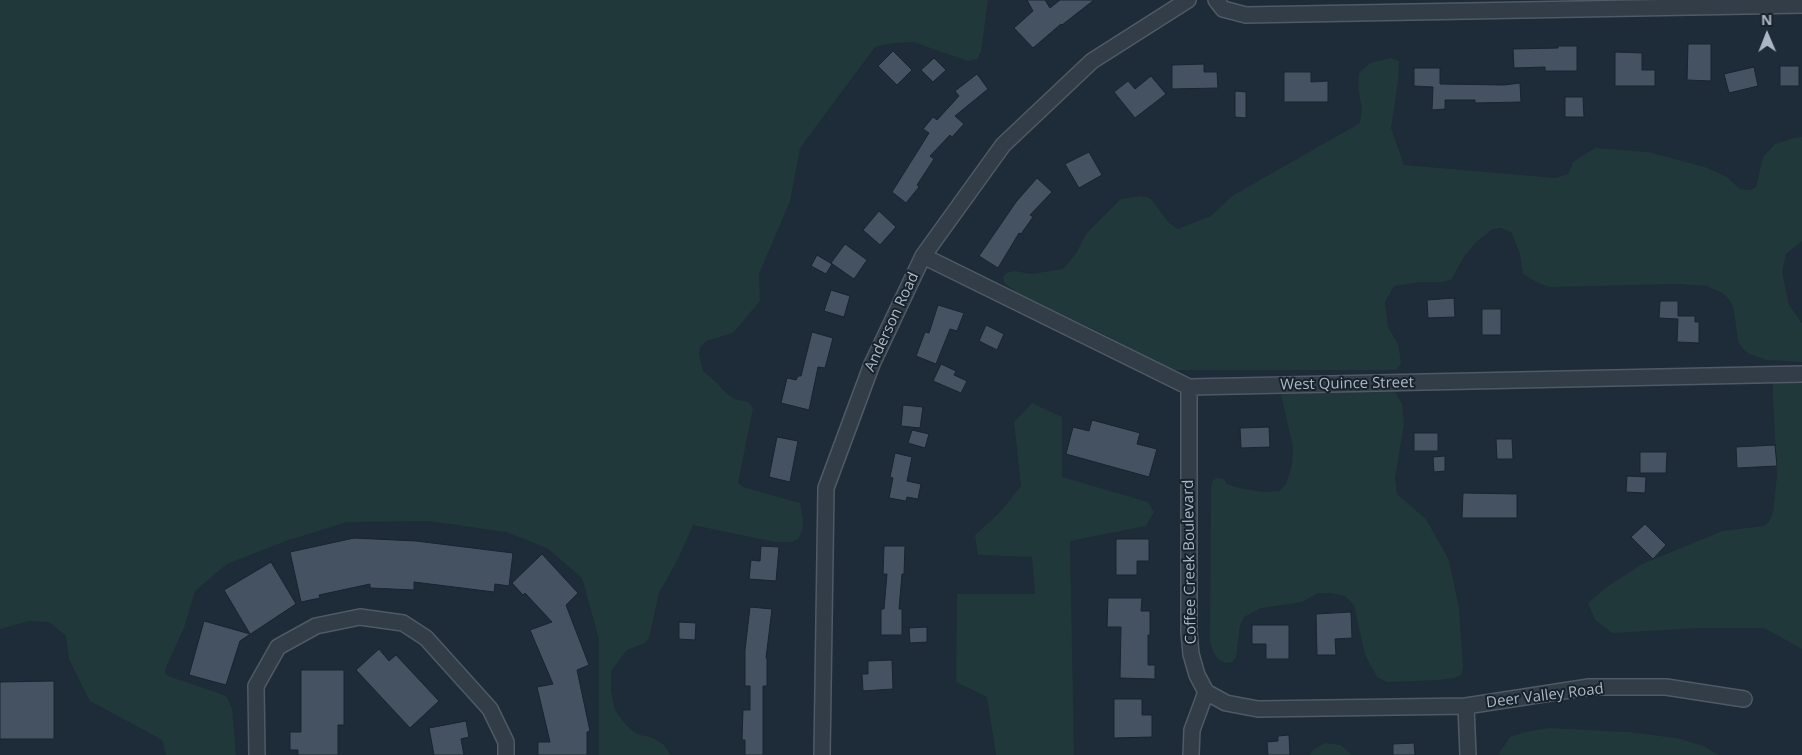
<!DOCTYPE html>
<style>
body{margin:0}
#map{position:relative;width:1802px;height:755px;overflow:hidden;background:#1e2b38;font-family:"Open Sans",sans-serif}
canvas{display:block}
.north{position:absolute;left:1742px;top:10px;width:50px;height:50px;-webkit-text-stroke:4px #17222c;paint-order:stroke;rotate:359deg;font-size:14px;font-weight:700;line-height:20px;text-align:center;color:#acb7c5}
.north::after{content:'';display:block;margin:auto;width:18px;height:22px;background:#acb7c5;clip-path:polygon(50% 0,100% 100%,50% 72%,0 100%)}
</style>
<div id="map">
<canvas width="1802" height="755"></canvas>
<div class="north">N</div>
</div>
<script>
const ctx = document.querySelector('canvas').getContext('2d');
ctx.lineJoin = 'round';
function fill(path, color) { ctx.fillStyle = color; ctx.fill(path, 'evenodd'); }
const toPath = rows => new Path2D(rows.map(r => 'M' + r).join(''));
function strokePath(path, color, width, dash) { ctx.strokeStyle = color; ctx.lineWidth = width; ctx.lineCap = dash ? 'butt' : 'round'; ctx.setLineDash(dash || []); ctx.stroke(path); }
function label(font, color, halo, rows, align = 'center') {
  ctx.font = font + ' "Open Sans",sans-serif'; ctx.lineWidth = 4; ctx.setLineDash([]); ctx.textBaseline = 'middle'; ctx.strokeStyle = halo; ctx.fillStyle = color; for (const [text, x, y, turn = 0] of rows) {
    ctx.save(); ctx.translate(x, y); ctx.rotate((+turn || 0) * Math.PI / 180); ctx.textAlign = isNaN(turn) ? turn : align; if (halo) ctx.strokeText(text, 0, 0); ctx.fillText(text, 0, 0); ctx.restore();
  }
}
const green = toPath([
 [0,0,988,0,981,52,977,59,968,61,913,42,892,43,875,47,800,148,790,201,759,274,760,301,733,333,706,341,700,347,699,355,703,371,716,382,726,393,734,399,748,402,753,408,738,483,743,487,800,503,803,520,802,531,798,539,791,542,775,542,693,525,678,559,659,593,649,638,645,643,627,650,611,671,611,691,615,710,622,720,632,731,640,735,651,737,663,744,671,755,599,755,599,639,582,578,547,548,506,532,429,521,347,522,283,542,227,564,195,591,184,628,166,667,165,673,168,676,221,694,227,697,232,709,236,755,166,755,162,740,90,701,69,659,66,636,49,622,29,621,0,629],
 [1391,58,1399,61,1398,82,1391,128,1404,165,1556,178,1568,174,1573,162,1595,148,1648,152,1705,167,1727,177,1740,189,1750,190,1756,187,1763,157,1775,144,1794,138,1802,137,1802,241,1786,254,1782,272,1789,305,1802,323,1802,362,1766,360,1749,354,1743,349,1738,341,1734,311,1731,302,1724,294,1707,286,1678,284,1549,287,1536,282,1523,274,1520,254,1512,233,1501,228,1493,229,1476,242,1464,257,1451,280,1442,282,1421,282,1394,286,1385,302,1388,327,1398,344,1400,355,1401,364,1396,370,1168,370,1107,336,1018,293,1004,283,1003,277,1006,273,1015,271,1031,274,1063,269,1075,255,1086,234,1121,199,1140,196,1150,198,1169,223,1178,229,1211,216,1232,196,1360,123,1362,109,1358,87,1359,73,1370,63],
 [1778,380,1802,380,1802,649,1764,628,1700,628,1612,633,1595,620,1588,603,1608,586,1642,564,1703,539,1722,531,1764,526,1769,522,1773,512,1777,476,1773,398,1773,385],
 [1382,389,1396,393,1402,404,1404,423,1395,478,1397,494,1426,519,1449,560,1459,608,1463,668,1461,675,1454,678,1439,680,1415,681,1387,682,1377,677,1365,655,1354,605,1345,596,1331,593,1318,593,1302,602,1261,608,1244,617,1240,625,1236,657,1232,662,1226,663,1219,660,1213,651,1210,641,1211,487,1213,480,1217,478,1224,479,1227,484,1239,488,1263,492,1279,491,1286,484,1292,465,1293,447,1281,395,1285,392],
 [1032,403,1062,417,1062,477,1148,502,1154,512,1146,526,1070,541,1074,755,996,755,987,697,956,682,957,594,1035,594,1032,557,978,555,975,535,1000,512,1021,486,1014,422],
 [1549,728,1628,732,1676,738,1704,746,1719,755,1498,755,1510,737,1525,732],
 [1325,743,1341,745,1352,755,1309,755,1313,750]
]);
const building = toPath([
 [1027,0,1045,0,1050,8,1060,0,1094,0,1062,25,1061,24,1033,48,1014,28,1033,11,1027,0],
 [1688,44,1711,44,1711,81,1687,80,1688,44],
 [1558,46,1577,46,1577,71,1545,71,1545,67,1514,68,1513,49,1558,48,1558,46],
 [893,51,912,70,897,85,878,66,893,51],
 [1615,52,1642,53,1642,70,1655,70,1655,86,1615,86,1615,52],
 [934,58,946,70,933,82,921,70,934,58],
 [1204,64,1204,72,1217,72,1218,88,1172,89,1172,65,1204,64],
 [1780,66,1799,66,1799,86,1780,86,1780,66],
 [1754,67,1758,86,1729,93,1724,74,1754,67],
 [1414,68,1440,68,1440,84,1504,85,1520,83,1521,102,1475,103,1475,100,1445,100,1445,109,1432,110,1433,87,1414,86,1414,68],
 [1284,72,1311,72,1311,82,1328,81,1328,102,1284,102,1284,72],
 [977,74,988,89,955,116,964,124,952,137,950,135,930,156,934,159,917,185,919,187,906,203,892,192,929,133,923,129,933,117,937,120,959,96,955,91,977,74],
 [1151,76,1166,94,1135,118,1114,92,1128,81,1135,89,1151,76],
 [1235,91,1246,92,1246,118,1235,117,1235,91],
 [1565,97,1583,97,1584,117,1565,117,1565,97],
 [1089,152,1102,175,1079,188,1065,164,1089,152],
 [1037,178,1052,192,1030,215,1033,217,1021,234,1019,233,998,268,979,256,1016,202,1037,178],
 [879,211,896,227,880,245,863,230,879,211],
 [845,244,867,260,854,279,831,263,845,244],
 [817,255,832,264,826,274,811,266,817,255],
 [831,290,850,296,844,317,824,311,831,290],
 [1454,298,1455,317,1428,318,1427,300,1454,298],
 [1660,301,1678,301,1678,316,1695,316,1695,322,1699,322,1699,343,1677,342,1678,319,1659,318,1660,301],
 [938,305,964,313,957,331,950,329,936,364,916,356,925,332,929,333,938,305],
 [1482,309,1501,309,1501,335,1482,335,1482,309],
 [986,325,1004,334,997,350,979,341,986,325],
 [812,332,833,338,825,368,818,367,809,410,781,403,787,378,796,380,798,376,801,376,812,332],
 [941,364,956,371,954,375,967,381,961,393,933,381,941,364],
 [903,405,923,407,920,428,901,426,903,405],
 [1092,420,1140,433,1137,444,1157,449,1149,477,1066,454,1073,427,1089,431,1092,420],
 [1269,427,1270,447,1241,448,1240,428,1269,427],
 [912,430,929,434,925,448,908,443,912,430],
 [1414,433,1438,433,1438,451,1414,451,1414,433],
 [777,437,798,441,790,482,769,477,777,437],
 [1496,439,1512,439,1513,459,1497,459,1496,439],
 [1775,445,1777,466,1737,468,1736,447,1775,445],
 [1640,452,1667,452,1666,473,1640,473,1640,452],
 [895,453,912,457,907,481,921,484,918,499,907,497,906,501,889,498,893,478,890,477,895,453],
 [1445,456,1445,471,1434,472,1433,457,1445,456],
 [1627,476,1646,477,1645,493,1626,492,1627,476],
 [1463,493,1517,494,1517,518,1462,518,1463,493],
 [1645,524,1666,545,1653,559,1631,537,1645,524],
 [354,538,416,541,513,553,509,586,495,584,494,592,414,582,414,590,370,588,370,584,319,595,320,598,301,602,290,552,354,538],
 [1116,539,1149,539,1149,561,1137,561,1137,575,1116,575,1116,539],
 [761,546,779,547,776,581,749,579,751,560,760,561,761,546],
 [884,546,905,546,904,574,902,574,899,609,902,609,902,635,881,635,881,609,884,609,887,574,883,574,884,546],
 [542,554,578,593,566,605,589,665,577,670,590,731,587,732,587,755,538,755,538,742,550,742,537,687,553,684,530,630,552,622,525,593,523,595,512,583,542,554],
 [271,562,296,604,240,641,226,685,189,675,204,621,250,634,224,590,271,562],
 [1108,598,1142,598,1141,611,1150,611,1150,635,1148,635,1148,665,1155,665,1155,679,1120,678,1121,627,1107,627,1108,598],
 [750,607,772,609,766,658,767,658,767,686,763,686,763,755,745,755,745,740,742,740,743,710,750,710,750,686,745,686,745,650,750,607],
 [1351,612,1352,638,1335,639,1336,655,1317,655,1316,614,1351,612],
 [679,622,696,623,695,640,679,639,679,622],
 [1252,625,1289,625,1289,659,1266,659,1266,644,1252,644,1252,625],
 [927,627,927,642,910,643,909,628,927,627],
 [379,649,389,661,396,655,439,701,410,728,356,670,379,649],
 [892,660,893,689,863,691,862,674,868,674,868,661,892,660],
 [301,670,344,670,344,725,338,725,338,755,298,755,298,750,290,750,290,732,301,732,301,670],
 [54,681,54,739,0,739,0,682,54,681],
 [1114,699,1142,699,1142,715,1152,715,1152,737,1114,738,1114,699],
 [466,721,469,737,461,739,464,755,434,755,429,728,466,721],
 [1289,735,1290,755,1268,755,1267,742,1278,741,1278,736,1289,735],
 [1414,743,1415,755,1393,755,1393,744,1414,743]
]);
const minor = toPath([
 [1216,0,1223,9,1246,15,1802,5],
 [923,256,1189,387,1802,374],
 [1189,387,1189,632,1191,654,1197,675,1206,692,1226,703,1258,709,1466,706,1468,755],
 [1466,706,1589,687,1666,687,1744,699],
 [257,755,256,686,278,647,316,626,360,617,403,623,426,638,490,709,506,742,506,755],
 [822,755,826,488,872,364,923,256,1003,145,1092,61,1188,0],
 [1191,755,1192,730,1206,692]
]);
const streetNames = [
 ["Anderson Road",892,322,-65],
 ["West Quince Street",1347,384,-1],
 ["Coffee Creek Boulevard",1190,562,-91],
 ["Deer Valley Road",1545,696,-7]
];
fill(green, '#203839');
fill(building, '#445262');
strokePath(building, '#19242f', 1);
strokePath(minor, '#4f5a66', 18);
strokePath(minor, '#323d48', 15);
label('15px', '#acb7c5', '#17222c', streetNames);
</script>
